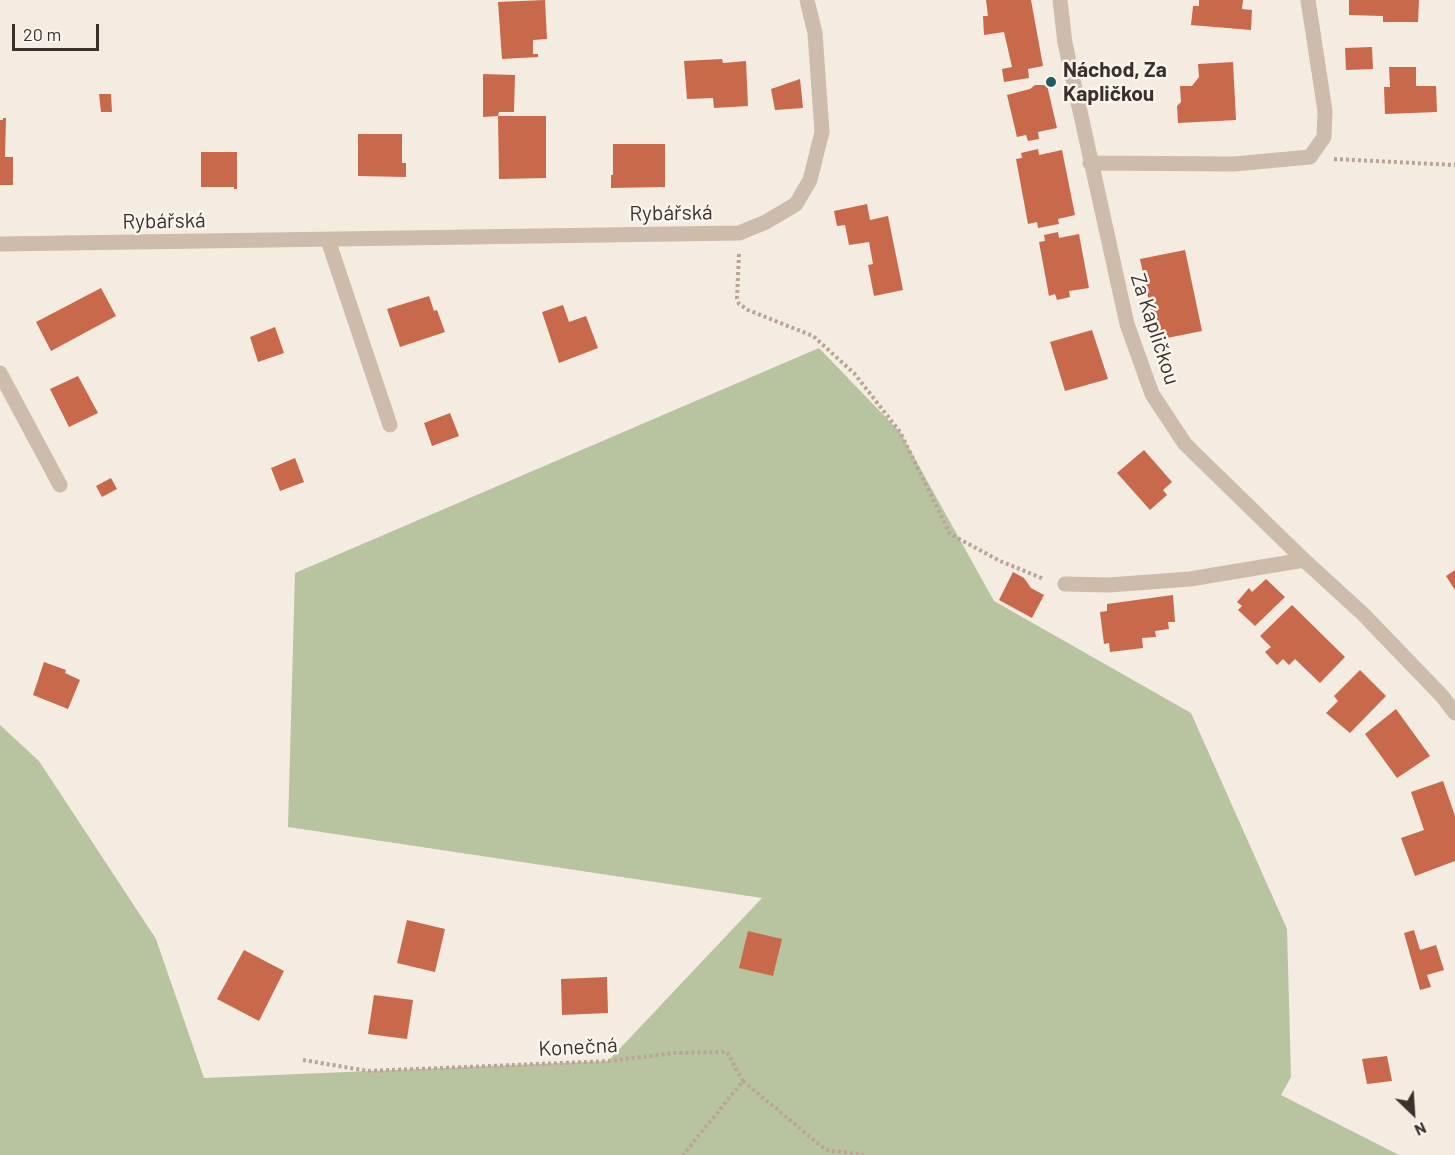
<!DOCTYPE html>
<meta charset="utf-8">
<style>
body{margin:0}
#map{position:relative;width:1455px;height:1155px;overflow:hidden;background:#f4ebe1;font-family:Barlow,sans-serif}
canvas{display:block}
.north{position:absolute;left:1383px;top:1083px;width:60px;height:60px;-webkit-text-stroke:4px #fbf5ee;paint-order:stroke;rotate:155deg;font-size:16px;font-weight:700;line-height:24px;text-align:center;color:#3b302b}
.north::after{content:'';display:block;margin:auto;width:21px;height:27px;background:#3b302b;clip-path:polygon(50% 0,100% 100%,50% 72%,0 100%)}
.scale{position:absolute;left:12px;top:24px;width:87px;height:27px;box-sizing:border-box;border:3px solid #3b302b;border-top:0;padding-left:8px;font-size:18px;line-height:21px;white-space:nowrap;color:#3b302b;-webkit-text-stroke:4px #fbf5ee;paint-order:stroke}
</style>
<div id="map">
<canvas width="1455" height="1155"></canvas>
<div class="north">N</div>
<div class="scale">20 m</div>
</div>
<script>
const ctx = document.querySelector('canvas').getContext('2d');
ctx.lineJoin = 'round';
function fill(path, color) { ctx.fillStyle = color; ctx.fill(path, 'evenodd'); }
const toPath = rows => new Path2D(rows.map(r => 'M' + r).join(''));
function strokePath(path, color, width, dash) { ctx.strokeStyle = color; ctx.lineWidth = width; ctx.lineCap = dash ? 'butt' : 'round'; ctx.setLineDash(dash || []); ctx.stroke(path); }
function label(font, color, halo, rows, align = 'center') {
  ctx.font = font + ' Barlow,sans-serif'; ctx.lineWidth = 5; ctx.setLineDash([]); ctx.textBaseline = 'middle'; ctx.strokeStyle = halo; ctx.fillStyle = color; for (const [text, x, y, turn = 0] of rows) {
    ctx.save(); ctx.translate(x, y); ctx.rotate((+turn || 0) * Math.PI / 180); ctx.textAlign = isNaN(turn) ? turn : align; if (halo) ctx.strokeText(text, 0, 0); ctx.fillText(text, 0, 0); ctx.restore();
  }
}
const green = toPath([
 [819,348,900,432,994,601,1191,713,1287,929,1291,1077,1281,1095,1399,1155,0,1155,0,725,39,761,156,939,204,1078,608,1061,762,898,288,827,295,573]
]);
const building = toPath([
 [545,0,547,39,533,40,533,54,538,54,538,57,502,59,498,2],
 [986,0,1031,0,1043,66,1028,69,1029,78,1004,82,1002,69,1012,67,1004,32,984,35,983,16,988,16],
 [1199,0,1243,0,1242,9,1252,10,1251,30,1191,25,1193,6,1199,6],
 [1349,0,1419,0,1418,22,1383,22,1383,16,1349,15],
 [1372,47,1373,69,1346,70,1345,48],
 [722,59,723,63,746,61,748,106,714,108,713,98,687,99,684,61],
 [1233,62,1236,120,1178,123,1177,106,1181,102,1180,86,1192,86,1199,77,1198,64],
 [1389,67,1416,67,1416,86,1436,86,1437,112,1385,114,1384,87,1390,87],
 [483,74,515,75,514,112,499,112,498,116,483,117],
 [800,79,803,108,775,110,771,89],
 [1035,85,1047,85,1057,128,1038,132,1039,139,1028,141,1026,135,1017,137,1007,95,1030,89],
 [99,94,111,94,112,112,101,112],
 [498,116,546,116,546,178,499,179],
 [3,118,6,118,5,157,13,157,13,185,0,185,0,120,3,120],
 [358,134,402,134,402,163,406,163,406,177,358,176],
 [613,144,665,144,665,187,611,188,611,175,613,175],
 [1038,149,1039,155,1062,150,1075,215,1058,219,1059,224,1038,228,1037,222,1028,224,1016,159,1022,158,1021,153],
 [201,152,237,152,237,189,234,189,234,187,201,187],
 [867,204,870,220,888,216,903,290,874,296,868,265,873,264,869,242,849,245,845,225,837,226,834,211],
 [1058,232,1059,238,1079,234,1089,288,1069,291,1070,297,1057,300,1055,294,1049,296,1039,242,1045,241,1044,235],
 [1185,250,1202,331,1157,340,1140,259],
 [101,288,116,316,51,351,36,322],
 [429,296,434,311,437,310,445,332,400,347,387,309],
 [563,305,569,322,586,316,598,348,559,363,542,312],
 [275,327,284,353,258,362,250,337],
 [1092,330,1108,379,1065,391,1050,342],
 [78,376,98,413,69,427,50,389],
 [450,413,459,436,432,446,424,423],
 [1144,450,1172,482,1163,490,1167,495,1150,510,1117,473],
 [295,458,304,482,280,491,271,468],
 [111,478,117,489,102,497,96,486],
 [1455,570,1455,590,1446,576],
 [1013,572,1024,578,1031,588,1044,595,1032,618,999,600],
 [1266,579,1285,597,1255,626,1238,610,1242,606,1237,602,1249,588,1252,592],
 [1173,595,1175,622,1168,622,1169,629,1155,631,1156,637,1142,638,1143,648,1110,652,1109,643,1104,644,1100,612,1107,611,1107,604],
 [1292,605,1345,657,1320,683,1295,659,1289,665,1283,659,1277,665,1265,652,1271,647,1260,636],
 [44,662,66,670,65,673,80,680,68,709,33,695],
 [1360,670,1386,696,1350,733,1326,713,1338,701,1334,696],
 [1396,709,1430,756,1397,778,1365,734],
 [1443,781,1455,816,1455,861,1415,876,1401,838,1424,830,1411,792],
 [407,920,445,929,435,972,397,963],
 [1414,930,1420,950,1436,945,1444,970,1427,975,1431,987,1420,990,1404,933],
 [748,931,782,939,773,976,739,968],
 [244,950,284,971,259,1021,217,999],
 [607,977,608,1013,562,1015,561,979],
 [374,995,413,1000,407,1039,368,1034],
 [1387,1056,1392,1081,1367,1084,1362,1059]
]);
const path = toPath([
 [1334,159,1455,165],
 [739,254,737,298,739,304,748,310,813,336,854,373,900,432,950,534,1000,561,1044,579],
 [303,1060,368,1071,608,1061,674,1053,727,1052,743,1081,683,1155],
 [743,1081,826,1150,864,1155]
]);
const minor = toPath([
 [1060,0,1065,43,1127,324,1152,394,1185,444,1304,560,1363,614,1442,696,1455,713],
 [1090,163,1234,164,1310,157,1324,137,1325,111,1308,0],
 [328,240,390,425],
 [0,244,739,233,766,222,796,204,810,180,822,132,815,33,807,0],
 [0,373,60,485],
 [1065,584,1109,585,1190,579,1304,560]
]);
const markers = [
 [1051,82,6,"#1f5a5e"]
];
const poiNames = [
 ["Náchod, Za",1063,70],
 ["Kapličkou",1063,94]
];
const streetNames = [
 ["Rybářská",671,213,-1],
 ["Rybářská",164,221,-1],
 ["Za Kapličkou",1155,329,72],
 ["Konečná",578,1047,-3]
];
fill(green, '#b8c4a0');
fill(building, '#c8694b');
strokePath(path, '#b9a596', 4, [3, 3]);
strokePath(minor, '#cdbbac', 15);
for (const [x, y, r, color] of markers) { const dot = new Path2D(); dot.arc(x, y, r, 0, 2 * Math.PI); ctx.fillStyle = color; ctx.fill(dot); strokePath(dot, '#fbf5ee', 2); }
label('bold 21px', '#3b302b', '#fbf5ee', poiNames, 'left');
label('21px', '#3b302b', '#fbf5ee', streetNames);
</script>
